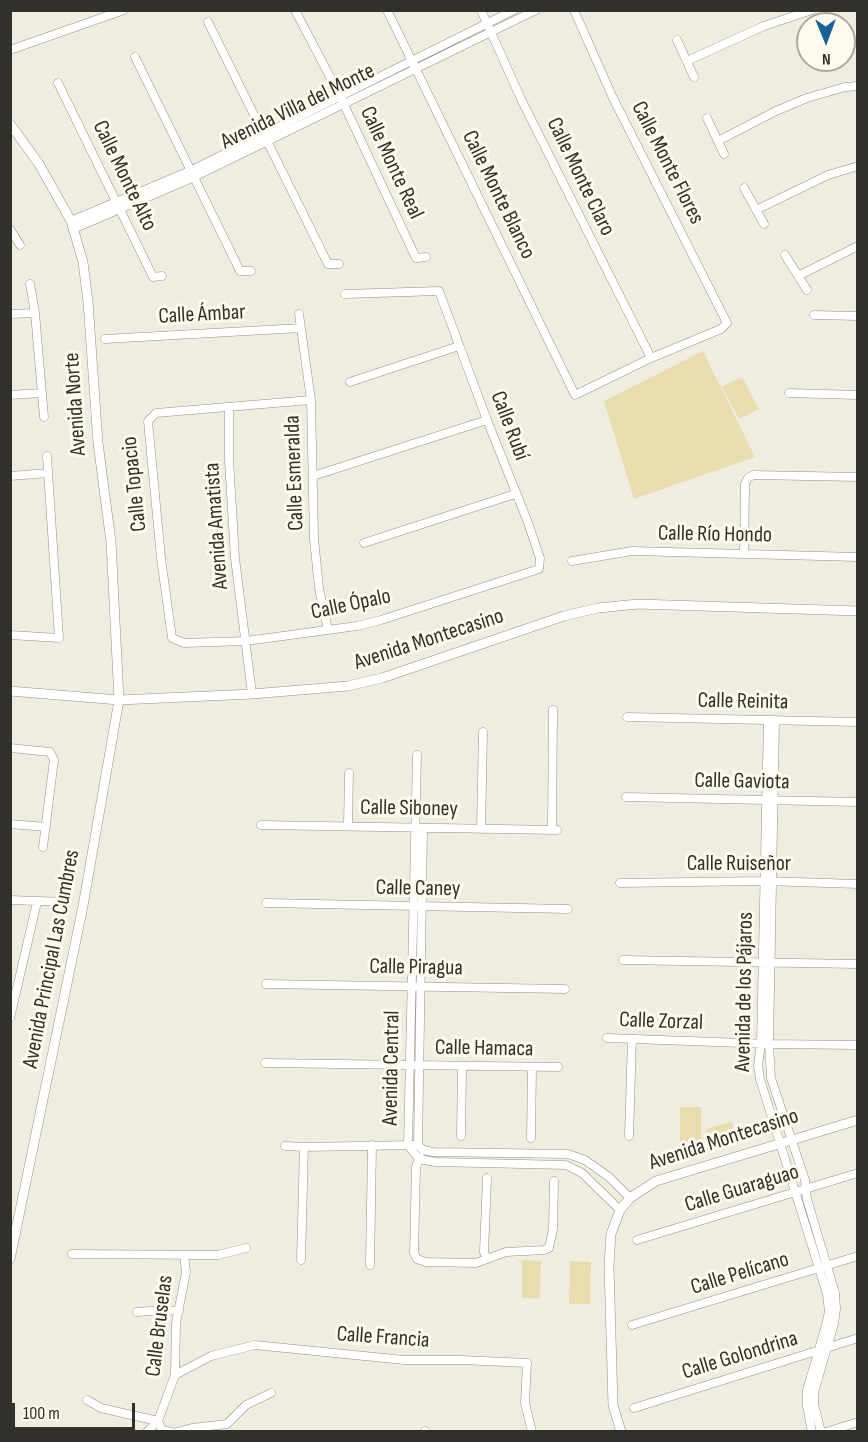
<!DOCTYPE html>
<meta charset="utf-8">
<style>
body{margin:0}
#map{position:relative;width:868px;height:1442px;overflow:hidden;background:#efece0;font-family:"Sofia Sans Condensed",sans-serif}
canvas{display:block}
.frame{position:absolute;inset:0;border:12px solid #31302b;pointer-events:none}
.north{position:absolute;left:796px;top:12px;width:60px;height:60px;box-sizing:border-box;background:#fcf9ed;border:2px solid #aba99f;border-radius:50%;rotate:179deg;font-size:16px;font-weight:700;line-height:24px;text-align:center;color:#31302b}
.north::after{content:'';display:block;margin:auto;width:21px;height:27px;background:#176194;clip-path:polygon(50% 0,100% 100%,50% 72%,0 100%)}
.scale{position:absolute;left:12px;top:1403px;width:123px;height:27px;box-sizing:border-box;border:3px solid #31302b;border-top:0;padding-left:8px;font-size:18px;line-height:21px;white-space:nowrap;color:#31302b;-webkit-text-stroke:4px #fcf9ed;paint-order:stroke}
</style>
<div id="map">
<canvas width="868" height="1442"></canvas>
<div class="frame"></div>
<div class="north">N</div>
<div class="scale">100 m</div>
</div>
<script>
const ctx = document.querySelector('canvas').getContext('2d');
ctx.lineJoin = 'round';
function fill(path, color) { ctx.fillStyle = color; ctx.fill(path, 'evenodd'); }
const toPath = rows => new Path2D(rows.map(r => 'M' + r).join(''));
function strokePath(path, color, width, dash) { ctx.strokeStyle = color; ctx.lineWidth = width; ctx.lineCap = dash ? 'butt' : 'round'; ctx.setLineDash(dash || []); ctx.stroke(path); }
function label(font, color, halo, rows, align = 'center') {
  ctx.font = font + ' "Sofia Sans Condensed",sans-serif'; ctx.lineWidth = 6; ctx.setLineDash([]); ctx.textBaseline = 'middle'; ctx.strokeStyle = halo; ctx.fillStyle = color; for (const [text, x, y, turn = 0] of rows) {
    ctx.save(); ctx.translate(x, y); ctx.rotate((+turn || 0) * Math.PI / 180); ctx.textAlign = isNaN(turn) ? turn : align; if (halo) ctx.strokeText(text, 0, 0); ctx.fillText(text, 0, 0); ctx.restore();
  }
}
const green = toPath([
 [703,351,755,457,634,499,604,401],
 [742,377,759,409,739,419,722,387],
 [680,1107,701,1107,701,1141,680,1141],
 [732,1122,735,1136,709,1142,706,1129],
 [522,1260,541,1261,540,1299,522,1298],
 [570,1261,591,1262,590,1304,569,1304]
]);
const minor = toPath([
 [295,10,340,96,416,258,426,257],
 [387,10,575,395,651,358,721,329,727,323,613,98,574,10],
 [481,10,521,99,651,358],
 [208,22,328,264,339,264],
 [677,40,694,77],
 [10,50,124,10],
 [135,57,240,271,251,271],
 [687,61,764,26,812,10],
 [58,83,153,277,162,276],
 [707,118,724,154],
 [718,141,776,111,807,98,845,87,858,86],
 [744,188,764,224],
 [756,210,828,175,858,166],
 [71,221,190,171,514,10],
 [10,229,20,245],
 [73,229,194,177,536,10],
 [785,255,807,290],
 [798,276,858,246],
 [30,284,35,313,44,417],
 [10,314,35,313],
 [299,314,311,400,314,539,319,588,328,630],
 [814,315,858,316],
 [105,339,301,328],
 [350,382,459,346],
 [789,393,858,395],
 [10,395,42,393],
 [311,400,156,413,148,421,161,558,172,638,184,643,246,641,357,626,381,620,539,569,540,558,527,520,487,420,439,291,345,294],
 [229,407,229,460,235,558,252,694],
 [10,476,48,473],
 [313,476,487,420],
 [364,543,515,494],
 [744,553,745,484,748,478,753,475,858,477],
 [572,561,632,551,858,557],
 [10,635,59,638,47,456],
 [627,717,858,722],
 [768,720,761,1044,758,1065,760,1079,827,1294,829,1312,825,1329,807,1390,807,1406,812,1432],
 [775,720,769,1044,771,1078,805,1180,807,1199,835,1293,836,1309,834,1324,814,1392,814,1404,821,1432],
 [10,748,50,752,54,760,43,847],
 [417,755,408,1145,419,1159,435,1162,566,1165,582,1173,620,1210],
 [626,797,858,802],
 [10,824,46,827],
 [261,825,557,830],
 [348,826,349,773],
 [423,828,418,1145,423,1150,433,1152,568,1154,585,1160,609,1177,630,1198],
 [481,829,483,732],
 [552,830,553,710],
 [620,883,765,881,858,884],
 [10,900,66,902],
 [266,903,568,909],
 [623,960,858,964],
 [266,984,565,989],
 [10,1018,37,902],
 [607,1038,769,1044,858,1045],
 [265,1063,558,1067],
 [461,1136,462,1067],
 [629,1136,632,1039],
 [531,1138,532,1067],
 [285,1146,304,1147,413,1145],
 [420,1157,416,1167,414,1253,417,1259,426,1262,476,1263,506,1252,544,1250,549,1248,553,1229,554,1181],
 [487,1178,484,1252,487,1259],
 [637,1240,858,1173],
 [72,1254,218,1255,246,1248],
 [301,1260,304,1147],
 [370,1265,372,1145],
 [137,1312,163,1310,179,1311],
 [632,1325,858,1256],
 [175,1375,211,1356,255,1345,404,1360,461,1360,527,1363,525,1403,532,1432],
 [87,1400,101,1408,158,1421,162,1430,171,1432],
 [634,1408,858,1338],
 [147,1432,158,1421,175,1375,176,1323,186,1272,184,1255],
 [177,1432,192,1428,227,1424,246,1405,271,1393],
 [425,1432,425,1431],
 [826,1432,858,1422]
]);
const tertiary = toPath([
 [10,124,39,164,71,221,83,262,88,302,98,443,111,542,119,700,83,906,10,1259],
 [10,691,119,700,252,694,348,686,382,678,564,616,598,608,638,604,858,611],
 [621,1432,613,1405,609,1266,611,1234,620,1210,630,1198,656,1181,858,1120]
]);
const streetNames = [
 ["Avenida Villa del Monte",298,107,-26],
 ["Calle Monte Real",391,163,65],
 ["Calle Monte Flores",667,163,63],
 ["Calle Monte Alto",124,176,64],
 ["Calle Monte Claro",580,177,64],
 ["Calle Monte Blanco",498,195,64],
 ["Calle Ámbar",202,315,-3],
 ["Avenida Norte",76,404,-94],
 ["Calle Rubí",509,426,69],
 ["Calle Esmeralda",295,473,-92],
 ["Calle Topacio",135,484,-96],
 ["Avenida Amatista",217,526,-94],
 ["Calle Río Hondo",715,535,1],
 ["Calle Ópalo",351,605,-12],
 ["Avenida Montecasino",429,640,-18],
 ["Calle Reinita",743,702,1],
 ["Calle Gaviota",742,782,1],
 ["Calle Siboney",409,809,1],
 ["Calle Ruiseñor",739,864],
 ["Calle Caney",418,889,1],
 ["Avenida Principal Las Cumbres",52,959,-79],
 ["Calle Piragua",416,968,1],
 ["Avenida de los Pájaros",745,992,-89],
 ["Calle Zorzal",661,1022,2],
 ["Calle Hamaca",484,1049,1],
 ["Avenida Central",392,1068,-89],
 ["Avenida Montecasino",724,1140,-18],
 ["Calle Guaraguao",742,1189,-17],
 ["Calle Pelícano",740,1274,-17],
 ["Calle Bruselas",160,1326,-83],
 ["Calle Francia",383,1338,4],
 ["Calle Golondrina",740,1356,-17]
];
fill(green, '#e9ddb0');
strokePath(minor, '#939085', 9);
strokePath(tertiary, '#939085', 10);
strokePath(minor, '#fff', 8);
strokePath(tertiary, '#fff', 9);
label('22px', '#31302b', '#fcf9ed', streetNames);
</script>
